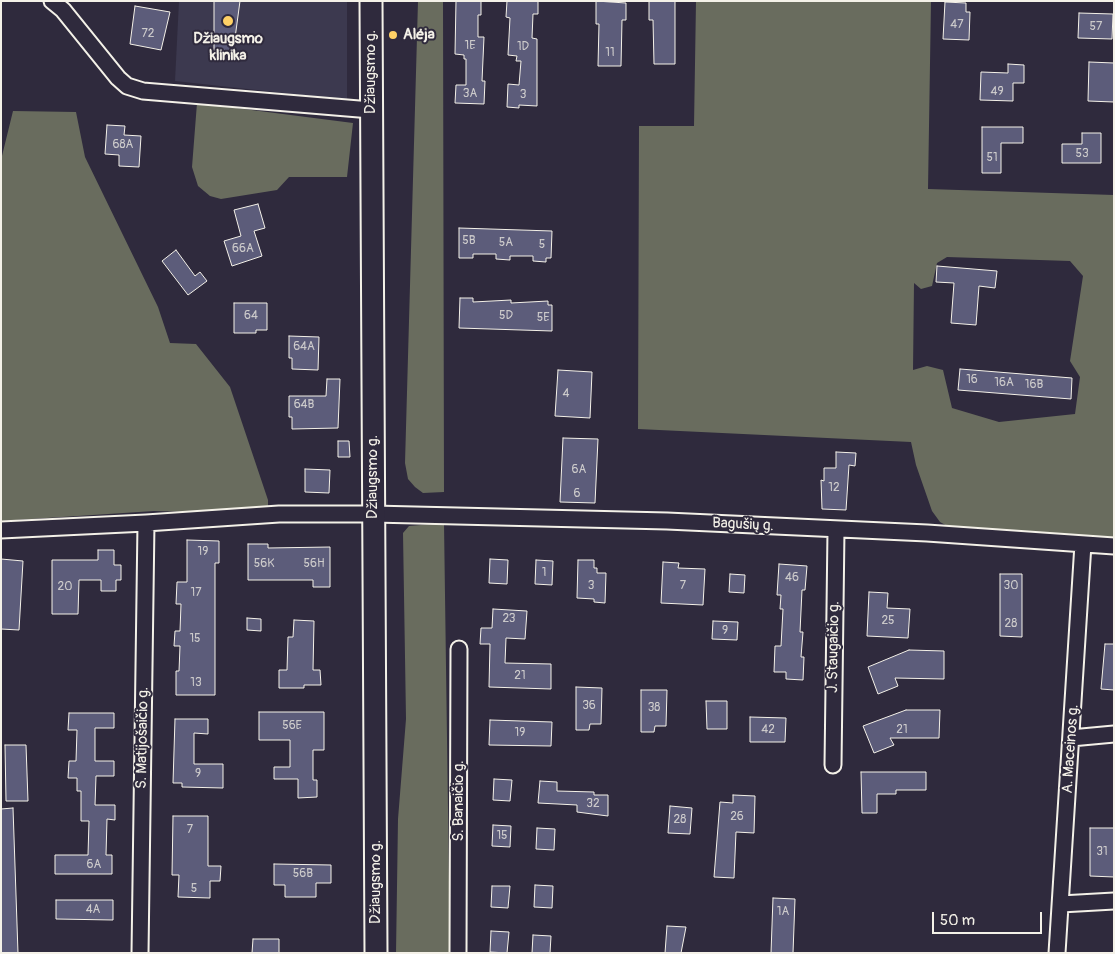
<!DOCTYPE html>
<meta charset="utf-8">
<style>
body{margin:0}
#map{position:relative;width:1115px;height:954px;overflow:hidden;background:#2f2a3d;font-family:Pangolin,sans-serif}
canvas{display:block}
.frame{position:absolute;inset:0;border:2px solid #f4f1e8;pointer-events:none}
.scale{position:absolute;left:932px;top:912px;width:110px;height:22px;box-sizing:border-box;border:2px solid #f4f1e8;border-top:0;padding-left:6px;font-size:15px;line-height:18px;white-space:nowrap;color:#f4f1e8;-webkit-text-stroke:4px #2f2a3d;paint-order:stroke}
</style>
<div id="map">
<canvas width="1115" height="954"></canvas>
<div class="frame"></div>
<div class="scale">50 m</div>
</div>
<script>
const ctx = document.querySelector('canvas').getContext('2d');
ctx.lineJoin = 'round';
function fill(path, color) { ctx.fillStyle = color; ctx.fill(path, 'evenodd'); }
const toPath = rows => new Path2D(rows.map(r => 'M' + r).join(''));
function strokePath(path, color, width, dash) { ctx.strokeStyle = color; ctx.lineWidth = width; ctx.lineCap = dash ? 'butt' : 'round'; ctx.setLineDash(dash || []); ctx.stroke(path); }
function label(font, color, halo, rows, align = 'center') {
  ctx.font = font + ' Pangolin,sans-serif'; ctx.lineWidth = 4; ctx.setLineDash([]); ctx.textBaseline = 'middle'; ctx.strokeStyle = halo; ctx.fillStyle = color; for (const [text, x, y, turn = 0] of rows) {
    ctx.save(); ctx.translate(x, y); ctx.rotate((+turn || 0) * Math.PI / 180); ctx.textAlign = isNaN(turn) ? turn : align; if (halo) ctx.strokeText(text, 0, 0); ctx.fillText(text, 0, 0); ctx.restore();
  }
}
const built = toPath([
 [179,1,347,1,347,100,175,81]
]);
const green = toPath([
 [418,1,443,1,444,492,423,493,415,487,408,479,405,463],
 [696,1,931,1,928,189,1114,195,1114,539,949,527,940,522,932,511,916,465,911,442,638,429,639,126,694,126],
 [947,257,1070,261,1083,276,1070,361,1080,377,1075,414,999,422,952,408,943,370,927,366,913,370,914,283,921,289,932,286,937,263],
 [197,103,353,123,347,177,289,177,277,190,221,199,210,196,198,186,192,167],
 [13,111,76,112,85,157,158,307,170,343,196,344,230,387,268,500,268,508,236,513,154,511,1,521,1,160],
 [444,523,450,953,396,953,398,819,406,719,403,533,409,526]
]);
const building = toPath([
 [214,1,240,1,233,53,214,51,214,1],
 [456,1,481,1,481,15,478,15,478,37,484,37,482,81,485,81,484,104,455,103,456,85,466,85,466,59,464,59,464,55,455,54,456,1],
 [507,1,538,1,538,14,533,14,532,38,537,39,537,106,519,105,519,108,507,107,508,84,519,85,521,61,516,61,517,56,508,55,510,18,506,17,507,1],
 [596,1,626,3,626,20,622,20,621,66,598,66,599,24,596,24,596,1],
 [649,1,675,1,675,64,654,64,653,20,649,20,649,1],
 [945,2,966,3,966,12,970,12,969,40,943,39,945,2],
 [135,6,170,12,161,50,130,44,135,6],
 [1079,13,1113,14,1112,39,1078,38,1079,13],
 [1089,62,1114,63,1114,102,1088,101,1089,62],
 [1008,64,1024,65,1024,83,1013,83,1013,101,980,100,981,72,1008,73,1008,64],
 [107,125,125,126,124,135,141,136,139,167,119,166,119,155,105,154,107,125],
 [982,127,1023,127,1023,143,1001,143,1001,173,982,173,982,127],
 [1082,133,1101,133,1101,163,1062,163,1062,144,1082,144,1082,133],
 [258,204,265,228,254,231,262,256,232,266,224,241,241,236,234,210,258,204],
 [459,228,552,231,551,258,546,258,546,262,533,261,533,256,510,256,510,260,496,259,496,254,473,254,473,258,459,258,459,228],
 [176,250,195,276,200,272,207,281,188,295,162,261,176,250],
 [937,266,997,271,995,288,979,286,976,325,951,323,954,283,936,282,937,266],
 [460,298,473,298,473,302,511,300,511,303,548,301,548,305,552,305,552,331,459,328,460,298],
 [234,303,267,303,267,330,256,330,256,333,234,333,234,303],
 [289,336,319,337,318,370,292,369,292,358,289,358,289,336],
 [960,369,1072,378,1071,399,958,390,960,369],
 [558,370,592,372,590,418,555,416,558,370],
 [327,379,340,379,338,428,292,429,292,417,289,417,289,396,326,396,327,379],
 [563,438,598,439,595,503,560,502,563,438],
 [338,441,349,441,350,457,338,457,338,441],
 [836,452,856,453,855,466,849,465,846,510,822,509,821,480,824,481,824,468,836,468,836,452],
 [305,469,330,470,329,493,305,492,305,469],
 [187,540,219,541,219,563,215,563,215,695,176,695,176,671,179,671,180,646,174,646,175,631,180,631,181,604,176,604,177,582,187,582,187,540],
 [248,544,268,544,268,548,330,547,330,587,313,587,313,580,248,580,248,544],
 [98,550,114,550,114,565,121,565,121,580,116,580,116,591,101,591,101,580,79,580,78,614,52,614,52,560,98,560,98,550],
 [1,559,23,561,19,630,1,629,1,559],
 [490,559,508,560,507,584,489,583,490,559],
 [536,560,553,561,552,585,535,584,536,560],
 [578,560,594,560,594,568,597,568,597,573,606,573,605,603,594,602,594,599,577,598,578,560],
 [663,562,679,563,678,568,705,569,703,605,661,603,663,562],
 [779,564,807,566,805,590,802,590,800,632,803,632,801,657,804,657,803,680,786,679,786,672,774,672,775,646,781,646,783,609,780,609,781,595,777,595,779,564],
 [730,574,745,575,744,593,729,592,730,574],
 [1000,574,1022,574,1022,637,1000,636,1000,574],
 [869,592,888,593,887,608,910,609,908,638,867,636,869,592],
 [493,609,527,611,525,639,506,638,505,663,551,664,551,689,489,687,490,644,480,644,481,628,492,628,493,609],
 [247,618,261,619,261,631,247,630,247,618],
 [294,620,314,621,313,670,320,670,321,685,304,685,304,688,279,688,279,670,287,670,288,637,293,637,294,620],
 [713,621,738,622,737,640,712,639,713,621],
 [1105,644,1114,644,1114,690,1101,689,1105,644],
 [909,650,944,651,944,679,895,678,898,686,878,694,868,667,909,650],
 [576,687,602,688,601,724,590,724,589,730,576,730,576,687],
 [641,690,667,690,666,726,655,726,654,732,641,732,641,690],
 [706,701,727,701,727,729,707,729,706,701],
 [906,710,940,710,939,738,890,738,894,745,874,753,863,726,906,710],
 [259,712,324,712,324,750,313,750,313,780,317,780,317,797,298,798,298,779,274,779,274,767,290,767,290,740,259,740,259,712],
 [69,713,114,713,114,728,95,728,95,761,114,761,114,776,96,776,95,805,115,805,115,820,107,819,106,855,112,855,112,874,55,874,55,855,88,855,89,821,81,821,81,791,77,791,77,778,68,778,69,761,76,761,77,730,68,730,69,713],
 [750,717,786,718,785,742,750,742,750,717],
 [175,719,208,719,208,734,194,733,194,764,223,764,223,788,182,787,182,783,173,783,175,719],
 [490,720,552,722,551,746,489,745,490,720],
 [5,745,26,745,28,801,6,801,5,745],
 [861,772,926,772,926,790,896,790,896,794,877,794,877,813,862,813,861,772],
 [494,779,512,780,510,801,493,800,494,779],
 [540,781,557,782,557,791,594,792,594,795,608,795,608,816,577,812,577,805,538,803,540,781],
 [733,795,755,796,754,833,736,832,734,878,714,877,720,802,733,803,733,795],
 [670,806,692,808,690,834,668,833,670,806],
 [13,808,18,953,1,953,1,809,13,808],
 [173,816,208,816,208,866,221,866,220,881,210,881,210,898,178,897,179,875,172,875,173,816],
 [493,825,511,826,510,847,492,846,493,825],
 [537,828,555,829,554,850,536,849,537,828],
 [1090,828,1114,828,1114,877,1090,876,1090,828],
 [274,864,331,865,331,883,316,883,316,897,285,897,285,885,274,885,274,864],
 [535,885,553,886,552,908,534,907,535,885],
 [492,886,510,886,508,908,491,907,492,886],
 [773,898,795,899,793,953,771,953,773,898],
 [56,900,113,900,113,920,56,919,56,900],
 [667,926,686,927,681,953,665,953,667,926],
 [491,931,509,932,507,953,490,952,491,931],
 [533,935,551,936,550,953,532,953,533,935],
 [253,939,279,939,279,953,252,953,253,939]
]);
const street = toPath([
 [52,1,63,10,118,78,127,86,143,91,371,110],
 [1,530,146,523,279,514,373,514,667,521,927,533,1114,546],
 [1071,738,1114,734],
 [833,765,836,530],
 [1061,904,1114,901],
 [140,953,146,523],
 [458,953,459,649],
 [1057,953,1083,544]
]);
const secondary = toPath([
 [371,1,376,953]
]);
const markers = [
 [228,21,6,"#ffd166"],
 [393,35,5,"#ffd166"]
];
const numberNames = [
 ["47",957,25],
 ["57",1096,27],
 ["72",148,34],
 ["1E",470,46],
 ["1D",523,47],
 ["11",610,53],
 ["49",997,92],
 ["3A",470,94],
 ["3",523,95],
 ["68A",123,145],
 ["53",1082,154],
 ["51",992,158],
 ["5B",469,241],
 ["5A",506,243],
 ["5",542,245],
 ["66A",243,249],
 ["64",251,316],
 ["5D",506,316],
 ["5E",543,318],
 ["64A",304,347],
 ["16",972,380],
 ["16A",1004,383],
 ["16B",1034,385],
 ["4",566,394],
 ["64B",304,405],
 ["6A",579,470],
 ["12",834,488],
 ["6",577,494],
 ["19",203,552],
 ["56K",264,564],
 ["56H",314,564],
 ["1",544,573],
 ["46",792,578],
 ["3",591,586],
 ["7",683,586],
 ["30",1011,586],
 ["20",65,587],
 ["17",196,593],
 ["23",509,619],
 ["25",888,621],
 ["28",1011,624],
 ["9",725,631],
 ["15",195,639],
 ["21",520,676],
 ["13",196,683],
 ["36",589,706],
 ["38",654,708],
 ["56E",292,726],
 ["42",768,730],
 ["21",902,730],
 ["19",520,733],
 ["9",198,774],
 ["32",593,804],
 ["26",737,817],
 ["28",680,820],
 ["7",190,830],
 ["15",502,836],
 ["31",1102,852],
 ["6A",94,865],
 ["56B",303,874],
 ["5",194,889],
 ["4A",93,910],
 ["1A",783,912]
];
const poiNames = [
 ["Alėja",403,35],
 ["Džiaugsmo",228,39,"center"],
 ["klinika",228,56,"center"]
];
const streetNames = [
 ["Džiaugsmo g.",371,72,-90],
 ["Džiaugsmo g.",373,477,-90],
 ["Bagušių g.",743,525,3],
 ["J. Staugaičio g.",834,647,-89],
 ["S. Matijošaičio g.",143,738,-89],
 ["A. Maceinos g.",1071,749,-86],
 ["S. Banaičio g.",459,801,-90],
 ["Džiaugsmo g.",376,882,-90]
];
fill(built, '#3c394f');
fill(green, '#696c5e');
fill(building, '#5c5c7a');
strokePath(building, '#f4f1e8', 1);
strokePath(street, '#f4f1e8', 19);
strokePath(secondary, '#f4f1e8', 25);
strokePath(street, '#2f2a3d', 15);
strokePath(secondary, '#2f2a3d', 21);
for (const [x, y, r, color] of markers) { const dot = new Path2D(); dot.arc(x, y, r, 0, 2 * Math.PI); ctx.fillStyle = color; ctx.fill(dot); strokePath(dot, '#2f2a3d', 2); }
label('12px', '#cecccc', null, numberNames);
label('bold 15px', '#f4f1e8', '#2f2a3d', poiNames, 'left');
label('15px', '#f4f1e8', '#2f2a3d', streetNames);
</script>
